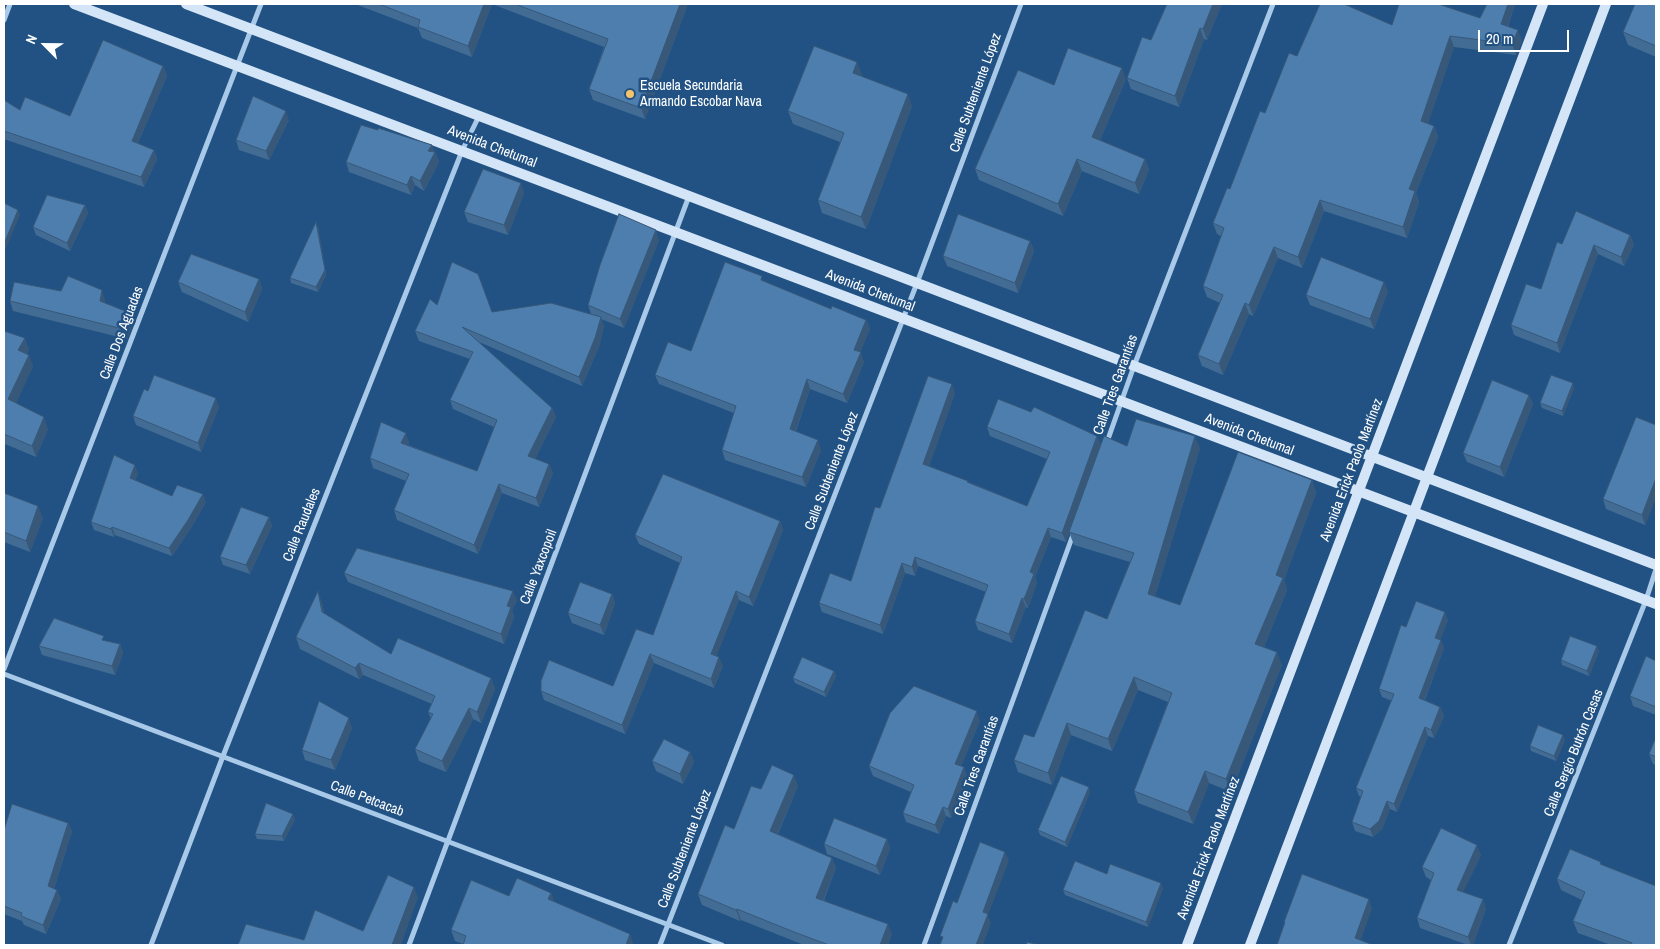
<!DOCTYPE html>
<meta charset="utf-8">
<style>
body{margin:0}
#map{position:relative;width:1660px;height:949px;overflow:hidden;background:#215283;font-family:"Archivo Narrow",sans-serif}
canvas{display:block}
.frame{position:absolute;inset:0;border:5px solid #fff;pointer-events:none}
.north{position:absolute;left:20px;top:20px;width:50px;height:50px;-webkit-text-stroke:4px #215283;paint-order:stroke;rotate:293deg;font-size:14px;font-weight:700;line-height:20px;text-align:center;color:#fff}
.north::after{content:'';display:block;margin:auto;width:18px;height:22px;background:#fff;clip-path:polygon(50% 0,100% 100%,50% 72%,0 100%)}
.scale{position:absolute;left:1478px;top:30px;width:91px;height:22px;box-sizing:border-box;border:2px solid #fff;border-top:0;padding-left:6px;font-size:15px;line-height:18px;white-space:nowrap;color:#fff;-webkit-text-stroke:4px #215283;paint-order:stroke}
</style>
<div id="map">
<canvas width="1660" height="949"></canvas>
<div class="frame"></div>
<div class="north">N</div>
<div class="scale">20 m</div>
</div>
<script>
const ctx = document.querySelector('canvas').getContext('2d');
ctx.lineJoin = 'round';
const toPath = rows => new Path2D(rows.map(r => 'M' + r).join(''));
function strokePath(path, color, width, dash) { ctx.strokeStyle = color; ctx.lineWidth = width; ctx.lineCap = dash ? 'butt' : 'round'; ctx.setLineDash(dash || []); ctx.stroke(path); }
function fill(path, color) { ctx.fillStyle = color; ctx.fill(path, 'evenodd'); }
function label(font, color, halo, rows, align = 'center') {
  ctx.font = font + ' "Archivo Narrow",sans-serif'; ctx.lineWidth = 5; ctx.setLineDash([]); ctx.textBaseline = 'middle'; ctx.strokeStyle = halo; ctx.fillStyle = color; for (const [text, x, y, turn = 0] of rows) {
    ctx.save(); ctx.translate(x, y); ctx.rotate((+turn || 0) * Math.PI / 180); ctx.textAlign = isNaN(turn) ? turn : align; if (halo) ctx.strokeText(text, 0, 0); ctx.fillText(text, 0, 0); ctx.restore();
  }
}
const minor = toPath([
 [4,20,10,4],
 [1107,442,1134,366,1273,4],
 [4,669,261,4],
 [4,674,722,945],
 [151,945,223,756,462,151,479,116],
 [409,945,689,196],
 [660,945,917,283,1021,4],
 [924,945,1074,532],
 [1509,945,1646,600,1656,569]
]);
const secondary = toPath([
 [74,4,1656,604],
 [186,4,1656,565],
 [1187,945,1543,4],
 [1250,945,1606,4]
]);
const wall = toPath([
 [355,4,688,4,645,119,593,100,589,89,604,47,492,4,472,57,422,38,418,28],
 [1167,4,1222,4,1207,40,1204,39,1179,107,1131,89,1127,78,1151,40],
 [1515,4,1508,27,1522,41,1516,55,1454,47,1428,123,1434,126,1438,137,1416,193,1419,202,1407,238,1324,211,1302,268,1278,258,1253,316,1249,314,1223,375,1202,366,1198,355,1220,303,1207,297,1203,286,1221,236,1217,234,1213,223,1230,189,1265,113,1297,56,1392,25,1480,18],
 [1656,4,1656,57,1628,45,1623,32],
 [163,66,167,76,138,143,154,150,157,159,144,187,4,139,4,100,20,110,70,116],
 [862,75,861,76,912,106,866,229,822,213,818,200,840,142,793,124,788,111],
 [1126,79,1100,140,1145,159,1149,170,1139,194,1082,171,1063,216,979,180,975,169,1054,85],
 [289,120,269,160,239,150,236,140],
 [435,152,439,162,424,191,415,185,411,195,349,172,346,162],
 [521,183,524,193,508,235,468,222,464,212],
 [85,205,88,213,70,251,36,235,33,227],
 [318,227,326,275,318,292,291,283,290,278],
 [1630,235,1634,245,1624,266,1598,254,1560,353,1514,335,1511,325,1541,289,1562,244],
 [659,240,624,328,601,319,604,326,599,347,582,386,479,342,552,408,556,417,535,459,549,464,553,473,539,507,502,493,478,554,397,520,394,510,406,481,373,468,370,458,409,442,408,445,477,471,494,427,453,409,450,400,470,359,419,341,415,331,437,305,492,312,591,314,588,305],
 [1030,241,1034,251,1018,293,947,266,943,256],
 [259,279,262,289,248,322,182,292,178,282],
 [765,282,831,309,866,320,870,329,860,352,864,362,847,403,810,389,796,431,821,450,806,487,725,460,722,450,734,413,659,384,655,375,691,351],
 [1388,291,1374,329,1310,305,1306,295],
 [105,300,105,303,130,313,133,323,127,339,13,311,10,301],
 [4,331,29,349,27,354,33,366,16,403,48,429,36,457,5,444,4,446],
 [1574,388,1563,416,1542,408,1540,403],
 [148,391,219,407,201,452,136,425,133,416],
 [955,393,929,466,1027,506,1047,459,990,436,987,427,1031,412,1097,436,1101,445,1066,542,1051,537,1035,577,1037,583,1028,608,1026,607,1012,643,978,630,975,621,986,592,918,566,915,576,905,573,883,634,822,612,819,603,851,581,880,508],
 [1529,395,1533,404,1504,477,1467,462,1463,453],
 [1656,425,1656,497,1645,525,1606,509,1603,499],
 [1127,446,1200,448,1155,596,1180,605,1312,480,1316,493,1284,580,1287,590,1264,647,1282,665,1231,792,1209,783,1193,824,1138,803,1134,791,1168,702,1138,690,1112,751,1071,735,1052,785,1018,772,1014,760,1034,737,1107,619,1130,562,1074,545,1069,532],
 [138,473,135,481,172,496,206,502,191,528,172,556,115,535,114,537,94,530,91,522],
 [4,493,43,518,30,552,4,542],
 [269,517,272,526,250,574,223,565,220,557],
 [780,521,783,530,753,606,739,600,716,656,723,666,714,688,654,663,625,734,544,700,541,691,613,686,653,635,680,563,639,544,635,535],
 [344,573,517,600,512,610,514,617,504,644,348,582],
 [612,594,615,603,604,635,572,623,568,613],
 [322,603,324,613,391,654,491,678,495,689,481,723,473,719,446,772,419,761,415,749,431,719,428,712,432,704,363,675,359,679,300,649,296,637],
 [1448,620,1440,640,1444,648,1425,700,1440,707,1444,716,1434,738,1428,736,1397,812,1390,809,1382,829,1373,837,1355,831,1352,822,1361,797,1359,796,1356,788,1392,701,1382,697,1379,689,1406,627],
 [105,641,120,644,123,653,115,675,42,655,39,646],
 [1599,651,1589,676,1562,665,1561,660],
 [1656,661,1656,715,1633,706,1630,696],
 [834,671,836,676,826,697,795,683,793,678],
 [980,721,961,766,964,767,967,777,951,818,946,816,939,834,906,822,903,813,911,792,873,776,869,766],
 [352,728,335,770,305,760,302,750],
 [1656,737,1656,765,1653,764,1649,754],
 [1565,740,1556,761,1531,751,1530,746],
 [690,752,694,762,683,784,656,771,652,761],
 [798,786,778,834,832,858,836,868,824,900,892,934,888,945,804,945,741,920,740,921,702,905,698,894,761,789],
 [1090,792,1067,847,1040,835,1038,830],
 [295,819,284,841,257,839,255,834],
 [68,823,72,831,54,889,57,890,61,899,46,934,24,925,22,921,4,914,4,830],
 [887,839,890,849,880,875,827,854,824,844],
 [1481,855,1463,892,1483,899,1486,909,1473,945,1468,945,1420,928,1417,918,1431,880,1426,877,1422,867],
 [1601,864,1656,945,1611,945,1578,933,1573,921,1582,900,1561,890,1557,879],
 [1107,874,1163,888,1148,927,1065,895,1063,890],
 [551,893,554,902,634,945,463,944,455,941,451,930,509,896]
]);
const shadedWall = toPath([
 [484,4,492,4,472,57,468,46],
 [680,4,688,4,645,119,641,108],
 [1213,4,1222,4,1207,40,1203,29],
 [1508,4,1515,4,1505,35,1501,24],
 [1200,28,1204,39,1179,107,1175,96],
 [1518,30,1522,41,1516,55,1512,44],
 [1450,36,1454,47,1425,132,1421,121],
 [857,62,862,75,858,86,853,73],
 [163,66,167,76,135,150,132,141],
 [1122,68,1126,79,1096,149,1092,137],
 [908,94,912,106,866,229,861,217],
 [286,111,289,120,269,160,266,151],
 [1434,126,1438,137,1416,193,1419,202,1407,238,1403,227,1409,189],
 [432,145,439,162,424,191,420,181,428,151],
 [154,150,157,159,144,187,141,177],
 [1077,159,1082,171,1063,216,1058,204],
 [1145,159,1149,170,1139,194,1135,183],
 [411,176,415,185,411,195,407,185],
 [521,183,524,193,508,235,504,225],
 [1320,200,1324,211,1302,268,1298,257],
 [85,205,88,213,70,251,67,243],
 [18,210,20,215,4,253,4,244],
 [316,222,318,227,326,275,318,292,316,287],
 [656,230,659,240,624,328,620,319],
 [1630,235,1634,245,1624,266,1621,257],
 [1030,241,1034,251,1018,293,1015,283],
 [1594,245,1598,254,1560,353,1557,343],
 [1274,247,1278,258,1253,316,1249,305],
 [259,279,262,289,248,322,245,312],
 [1384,282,1388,291,1374,329,1370,319],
 [102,290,105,300,104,311,100,301],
 [1245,303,1249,314,1223,375,1219,364],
 [130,313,133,323,127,339,123,329],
 [601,317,604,326,599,347,582,386,579,377],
 [866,320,870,329,858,359,861,352,864,362,847,403,843,394,854,350],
 [25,338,29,349,23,362,18,350],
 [29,355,33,366,13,411,8,399],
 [807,379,810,389,793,438,790,429],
 [1573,383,1574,388,1563,416,1562,411],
 [952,384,955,393,927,473,923,464],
 [1529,395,1533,404,1504,477,1500,467],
 [216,398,219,407,201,452,198,443],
 [552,408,556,417,532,465,528,456],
 [44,417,48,429,36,457,32,446],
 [406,433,409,442,404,452,401,443],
 [1097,436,1101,445,1066,542,1062,533],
 [1195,436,1200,448,1152,606,1148,594],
 [818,440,821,450,806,487,802,477],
 [549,464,553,473,539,507,536,498],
 [135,465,138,473,133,486,130,478],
 [1656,478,1656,497,1645,525,1642,515],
 [1312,480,1316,493,1284,580,1287,590,1260,657,1255,644,1276,575],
 [499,484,502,493,478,554,474,545],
 [203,494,206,502,191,528,172,556,169,548],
 [38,506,43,518,30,552,26,541],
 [269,517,272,526,250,574,246,565],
 [780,521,783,530,753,606,749,597],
 [112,527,115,535,114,537,111,529],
 [1048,528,1051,537,1035,577,1037,583,1028,608,1024,599,1030,572],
 [915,557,918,566,915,576,912,567],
 [902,563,905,573,883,634,880,625],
 [318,591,322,603,326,623,322,612],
 [513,591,517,600,512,610,514,617,504,644,501,634,507,606],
 [736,591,739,600,714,663,711,654],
 [612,594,615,603,604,635,600,625],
 [1022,598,1026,607,1012,643,1009,634],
 [1445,612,1448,620,1438,646,1435,638],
 [1441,640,1444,648,1422,707,1419,698],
 [120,644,123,653,115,675,112,666],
 [1597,646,1599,651,1589,676,1587,671],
 [1277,652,1282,665,1231,792,1226,779],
 [650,654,654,663,625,734,622,725],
 [719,657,723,666,714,688,711,679],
 [359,663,363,675,359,679,355,668],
 [834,671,836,676,826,697,824,692],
 [1134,677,1138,690,1112,751,1108,739],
 [491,678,495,689,481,723,477,712],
 [1440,707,1444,716,1434,738,1431,730],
 [469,708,473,719,446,772,442,761],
 [977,711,980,721,958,773,955,764],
 [349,718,352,728,335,770,331,760],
 [1067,723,1071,735,1052,785,1048,773],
 [1425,727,1428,736,1397,812,1394,804],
 [1563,735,1565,740,1556,761,1554,756],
 [690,752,694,762,683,784,680,774],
 [964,767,967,777,951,818,948,809],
 [1205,771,1209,783,1193,824,1188,812],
 [794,775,798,786,774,842,770,831],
 [1089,787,1090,792,1067,847,1065,842],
 [1387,801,1390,809,1382,829,1373,837,1370,829],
 [943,807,946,816,939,834,935,825],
 [293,814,295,819,284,841,282,836],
 [68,823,72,831,52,895,48,886],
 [887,839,890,849,880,875,876,866],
 [1477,845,1481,855,1460,899,1457,890],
 [1005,852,1009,861,988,915,991,923,983,945,976,945,983,912],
 [832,858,836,868,820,908,816,898],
 [1161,883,1163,888,1148,927,1146,922],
 [414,887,418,898,401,945,392,945],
 [57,890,61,899,46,934,43,925],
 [551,893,555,904,548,899],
 [1369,899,1372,909,1359,945,1355,938],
 [1483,899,1486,909,1473,945,1471,945,1468,937],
 [737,909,741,920,740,921,736,910],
 [888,924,892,934,888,945,880,945],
 [630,934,634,945,626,945]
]);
const building = toPath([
 [379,4,484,4,468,46,418,27,420,20,379,4],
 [515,4,680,4,641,108,589,89,608,39,515,4],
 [1167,4,1213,4,1203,29,1200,28,1175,96,1127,78,1142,37,1151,40,1167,4],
 [1320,4,1344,4,1392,25,1399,4,1438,4,1480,18,1487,4,1508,4,1501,24,1518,30,1512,44,1450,36,1421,121,1434,126,1409,189,1415,191,1403,227,1320,200,1298,257,1274,247,1249,305,1245,303,1219,364,1198,355,1223,295,1203,286,1224,228,1213,223,1227,188,1230,189,1260,111,1265,113,1289,53,1297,56,1320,4],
 [1635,4,1656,4,1656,46,1623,32,1635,4],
 [103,40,163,66,132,141,154,150,141,177,4,131,4,100,20,110,25,97,70,116,103,40],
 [814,46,857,62,853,73,908,94,861,217,818,200,844,133,788,111,814,46],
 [1068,48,1122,68,1092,137,1145,159,1135,183,1077,159,1058,204,975,169,1018,70,1054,85,1068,48],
 [253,96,286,111,266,151,236,140,253,96],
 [361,125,378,130,378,128,432,145,428,151,435,152,420,181,411,176,407,185,346,162,361,125],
 [483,169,521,183,504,225,464,212,483,169],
 [47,195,85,205,67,243,33,227,47,195],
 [4,203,18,210,4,244,4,203],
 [1576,211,1630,235,1621,257,1594,245,1557,343,1511,325,1526,284,1541,289,1557,242,1562,244,1576,211],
 [619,214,656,230,620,319,588,305,600,265,619,214],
 [958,214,1030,241,1015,283,943,256,958,214],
 [316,222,325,270,316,287,290,278,316,222],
 [191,254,259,279,245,312,178,282,191,254],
 [1321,257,1384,282,1370,319,1306,295,1321,257],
 [452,262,478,274,492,312,551,303,601,317,595,338,579,377,462,327,552,408,528,456,549,464,536,498,499,484,474,545,394,510,409,474,370,458,381,422,406,433,401,443,477,471,497,420,450,400,473,352,415,331,430,299,437,305,452,262],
 [725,262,762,276,761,280,831,309,832,306,866,320,854,350,861,352,843,394,807,379,790,429,818,440,802,477,722,450,736,406,655,375,668,342,691,351,725,262],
 [68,276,102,290,100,301,130,313,123,329,10,301,14,282,61,291,68,276],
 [4,331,25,338,18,350,29,355,8,399,44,417,32,446,4,434,4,331],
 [154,375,216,398,198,443,133,416,144,389,148,391,154,375],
 [1551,375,1573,383,1562,411,1540,403,1551,375],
 [928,376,952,384,923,464,968,481,967,482,1027,506,1050,452,987,427,998,399,1031,412,1034,407,1097,436,1062,533,1048,528,1030,572,1034,574,1024,599,1022,598,1009,634,975,621,988,585,915,557,912,567,902,563,880,625,819,603,830,573,851,581,875,507,880,508,928,376],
 [1492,380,1529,395,1500,467,1463,453,1492,380],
 [1636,417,1656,425,1656,478,1642,515,1603,499,1636,417],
 [1136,419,1195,436,1148,594,1180,605,1238,452,1312,480,1276,575,1283,578,1255,644,1277,652,1226,779,1205,771,1188,812,1134,791,1172,693,1134,677,1108,739,1067,723,1048,773,1014,760,1024,734,1034,737,1085,610,1107,619,1134,553,1069,532,1104,436,1127,446,1136,419],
 [114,455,135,465,130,478,172,496,177,485,203,494,188,520,169,548,112,527,111,529,91,522,114,455],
 [663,474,780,521,749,597,736,591,711,654,719,657,711,679,650,654,622,725,541,691,541,681,549,660,613,686,636,629,653,635,682,557,635,535,663,474],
 [4,493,38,506,26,541,4,532,4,493],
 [241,507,269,517,246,565,220,557,241,507],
 [357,548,513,591,507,606,511,607,501,634,344,573,357,548],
 [580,582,612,594,600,625,568,613,580,582],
 [318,591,322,612,391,654,398,638,491,678,477,712,469,708,442,761,415,749,433,714,428,712,435,696,359,663,355,668,296,637,318,591],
 [1416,601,1445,612,1435,638,1441,640,1419,698,1440,707,1431,730,1425,727,1394,804,1387,801,1379,821,1370,829,1352,822,1363,791,1356,788,1394,694,1379,689,1401,625,1406,627,1416,601],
 [54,618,104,636,102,640,120,644,112,666,39,646,54,618],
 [1570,636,1597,646,1587,671,1561,660,1570,636],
 [1646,656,1656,661,1656,707,1630,696,1646,656],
 [802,657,834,671,824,692,793,678,802,657],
 [914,686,977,711,955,764,964,767,948,809,943,807,935,825,903,813,914,785,869,766,890,713,914,686],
 [319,701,349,718,331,760,302,750,319,701],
 [1538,725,1563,735,1554,756,1530,746,1538,725],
 [1656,737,1656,757,1649,754,1656,737],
 [664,739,690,752,680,774,652,761,664,739],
 [772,765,794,775,770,831,832,858,816,898,888,924,880,945,829,945,794,932,737,909,736,910,698,894,725,825,734,829,751,786,761,789,772,765],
 [1061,776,1089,787,1065,842,1038,830,1061,776],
 [266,803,293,814,282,836,255,834,266,803],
 [12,804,68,823,48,886,57,890,43,925,21,916,22,913,4,906,4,830,12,804],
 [834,818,887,839,876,866,824,844,834,818],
 [1441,828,1477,845,1457,890,1483,899,1468,937,1417,918,1434,873,1422,867,1441,828],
 [980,842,1005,852,983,912,988,914,976,945,940,945,943,937,940,936,953,901,957,903,980,842],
 [1570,849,1601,862,1600,864,1656,886,1656,945,1631,945,1632,943,1573,921,1585,892,1557,879,1570,849],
 [1075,861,1107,874,1110,864,1161,883,1146,922,1063,890,1075,861],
 [1302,874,1369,899,1355,938,1373,945,1277,945,1285,922,1284,922,1302,874],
 [388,875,414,887,392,945,238,945,246,924,304,940,315,910,363,931,388,875],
 [517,878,551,893,548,899,630,934,626,945,463,945,466,936,451,930,471,880,509,896,517,878],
 [1027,942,1040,945,1026,945,1027,942]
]);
const markers = [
 [630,94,5,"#f4c46b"]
];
const poiNames = [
 ["Escuela Secundaria",640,86],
 ["Armando Escobar Nava",640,102]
];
const streetNames = [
 ["Calle Subteniente López",976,93,-70],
 ["Avenida Chetumal",492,147,21],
 ["Avenida Chetumal",870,291,21],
 ["Calle Dos Aguadas",122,333,-69],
 ["Calle Tres Garantías",1116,385,-70],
 ["Avenida Chetumal",1249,435,21],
 ["Avenida Erick Paolo Martínez",1352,470,-69],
 ["Calle Subteniente López",832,471,-69],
 ["Calle Raudales",302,525,-68],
 ["Calle Yaxcopoil",539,567,-69],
 ["Calle Sergio Butrón Casas",1574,753,-68],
 ["Calle Tres Garantías",977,766,-70],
 ["Calle Petcacab",367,799,21],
 ["Avenida Erick Paolo Martínez",1209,848,-69],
 ["Calle Subteniente López",685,849,-69]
];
strokePath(minor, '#a9c9e8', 5);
strokePath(secondary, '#d3e5f7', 10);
fill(wall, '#436c95');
fill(shadedWall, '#375879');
fill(building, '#4e7ead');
strokePath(building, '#375879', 1);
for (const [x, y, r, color] of markers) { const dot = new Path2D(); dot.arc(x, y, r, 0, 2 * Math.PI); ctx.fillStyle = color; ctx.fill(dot); strokePath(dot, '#215283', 2); }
label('14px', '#fff', '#215283', poiNames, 'left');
label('14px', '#fff', '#215283', streetNames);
</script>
